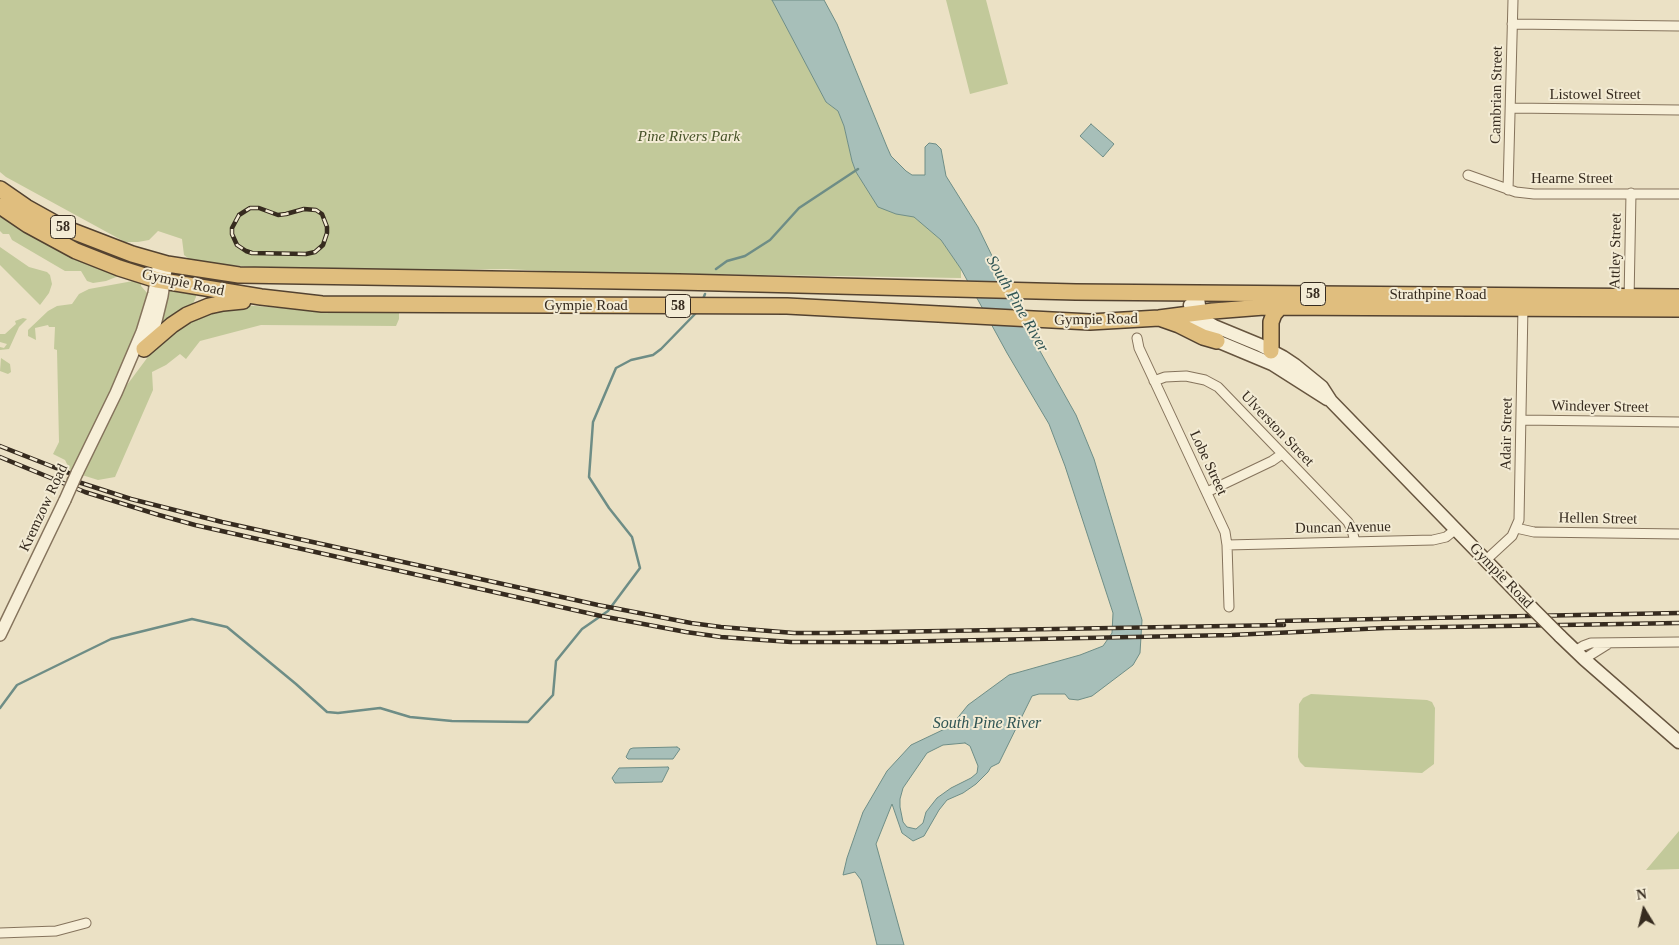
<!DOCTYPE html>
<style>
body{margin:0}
#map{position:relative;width:1679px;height:945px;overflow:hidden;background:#ebe1c5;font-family:"Times New Roman",serif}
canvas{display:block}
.north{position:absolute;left:1619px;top:885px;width:50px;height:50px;-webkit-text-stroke:4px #f3ebd4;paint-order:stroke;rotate:351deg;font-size:14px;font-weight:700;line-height:20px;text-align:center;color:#362b1f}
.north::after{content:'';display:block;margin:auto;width:18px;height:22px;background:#362b1f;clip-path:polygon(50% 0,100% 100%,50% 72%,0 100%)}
</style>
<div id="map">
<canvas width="1679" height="945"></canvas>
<div class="north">N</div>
</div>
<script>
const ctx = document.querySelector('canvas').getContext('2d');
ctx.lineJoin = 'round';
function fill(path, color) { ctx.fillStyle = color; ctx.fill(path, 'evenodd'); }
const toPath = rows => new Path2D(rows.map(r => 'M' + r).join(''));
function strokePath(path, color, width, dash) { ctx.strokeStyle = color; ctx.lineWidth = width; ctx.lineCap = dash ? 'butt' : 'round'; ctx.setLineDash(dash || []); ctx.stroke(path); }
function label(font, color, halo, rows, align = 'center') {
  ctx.font = font + ' "Times New Roman",serif'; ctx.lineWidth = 4; ctx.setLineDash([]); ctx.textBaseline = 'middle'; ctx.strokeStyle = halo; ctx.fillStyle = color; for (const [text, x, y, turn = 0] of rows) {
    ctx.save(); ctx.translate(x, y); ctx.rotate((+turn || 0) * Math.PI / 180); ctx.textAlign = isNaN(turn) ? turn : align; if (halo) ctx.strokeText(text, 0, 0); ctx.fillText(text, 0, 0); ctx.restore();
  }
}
const green = toPath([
 [0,0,772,0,826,102,838,111,844,126,852,161,856,172,878,206,896,214,914,217,925,226,941,240,961,269,961,278,568,272,506,269,315,272,193,262,184,255,182,239,158,231,149,240,138,242,125,242,6,177,0,172],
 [946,0,986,0,1008,84,970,94],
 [0,213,52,247,121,275,106,281,93,283,87,281,81,271,65,271,12,240,9,234,3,234,0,231],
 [0,247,29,267,47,272,50,275,52,284,49,293,40,305,0,265],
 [133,281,141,282,141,286,148,294,147,301,117,378,73,472,70,470,65,460,53,454,59,442,57,350,54,349,55,327,49,327,48,325,35,328,36,340,28,336,28,330,48,311,57,306,72,304,79,294,89,289],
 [170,291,196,295,196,297,191,308,157,330],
 [242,305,336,312,399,313,399,319,396,326,261,325,200,341,186,359,180,354,166,365,152,372,153,390,115,477,98,480,82,475,124,389,159,342,191,318],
 [23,318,27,319,19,327,9,349,0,350,0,347,4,348,7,344,0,342,0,334,5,334,16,324,15,321],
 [1,358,10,364,11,372,8,374,0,371],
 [1311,694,1427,700,1432,702,1435,708,1434,764,1422,773,1305,767,1300,762,1298,757,1299,704,1303,698],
 [1679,831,1679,869,1646,870]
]);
const water = toPath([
 [772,0,824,0,837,24,887,147,891,156,906,171,912,175,925,175,925,147,929,143,936,144,941,149,946,176,978,227,1027,328,1076,415,1094,459,1142,620,1140,653,1133,665,1092,696,1078,700,1069,699,1065,694,1039,694,1032,696,999,763,991,767,988,772,976,784,963,793,947,800,939,810,924,836,913,841,902,833,892,804,876,844,904,945,877,945,861,880,855,872,843,875,847,858,863,812,887,771,911,745,951,726,968,705,1009,675,1080,655,1103,646,1112,633,1113,613,1065,466,1049,424,1007,353,961,269,941,240,914,217,896,214,878,207,856,172,852,161,844,126,838,111,826,102,772,0],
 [965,743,970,746,978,766,977,773,971,778,951,788,937,798,926,812,923,823,916,829,907,827,903,822,900,807,900,799,903,788,927,753,943,745,965,743],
 [1091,124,1114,144,1103,157,1080,136,1091,124],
 [677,747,680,749,673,759,628,759,626,757,630,749,633,748,677,747],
 [668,767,669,768,662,782,615,783,612,778,619,768,668,767]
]);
const stream = toPath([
 [716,269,727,261,745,256,770,240,799,208,858,169],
 [703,299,705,294],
 [0,708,17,685,111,639,192,619,227,627,296,684,327,712,338,713,380,708,410,717,452,721,528,722,553,695,556,661,582,629,608,611,640,568,632,537,609,508,589,477,593,422,616,368,631,360,653,355,661,349,696,313]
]);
const minor = toPath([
 [1512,24,1679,26],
 [1511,108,1679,110],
 [1468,175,1516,192,1534,194,1679,194],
 [1508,190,1513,0],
 [1629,301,1631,193],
 [1137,338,1139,348,1225,532,1227,545,1229,607],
 [1154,381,1165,377,1186,376,1205,380,1218,387,1348,522,1352,530,1355,542],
 [1521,420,1679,422],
 [1207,492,1272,461,1282,454],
 [1516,528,1534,532,1679,534],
 [1227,545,1433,540,1446,537,1456,529],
 [1486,560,1512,536,1519,520,1523,306],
 [1575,651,1583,646,1591,643,1679,642],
 [1584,659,1608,644],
 [0,933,56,931,86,923]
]);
const tertiary = toPath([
 [145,347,155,325,162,296,167,264],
 [77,473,116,393,142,332,154,293,159,262],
 [0,635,65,500]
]);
const secondary = toPath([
 [1197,292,1200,312,1207,322,1214,326,1260,345,1283,357,1295,365,1322,387,1331,401,1532,608],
 [1190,305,1192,314,1197,324,1217,341,1272,364,1327,399],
 [1560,636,1584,659,1679,742]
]);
const trunk = toPath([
 [0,189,26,207,62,227,132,254,167,264,239,275,679,282,1076,292,1679,297],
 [0,206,28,225,76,251,119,268,157,280,261,297,322,304,787,306,1090,322,1159,318,1213,311,1264,307,1679,309],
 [1162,319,1179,325,1203,337,1217,341],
 [144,349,172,325,187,315,209,306,223,303,243,301],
 [1271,351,1271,322,1274,314,1281,306]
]);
const rail = toPath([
 [250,208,259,208,278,215,286,214,304,209,316,210,322,214,327,227,327,233,323,245,315,252,306,254,252,253,246,251,237,245,232,234,232,228,239,215,250,208],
 [0,446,79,477],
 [0,457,85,492,159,515,195,525,601,616,686,632,721,637,791,642,888,642,1231,635,1385,628,1679,623],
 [69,479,131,499,222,522,598,605,691,623,721,627,794,633,827,633,1284,625],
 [1277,621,1679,613]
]);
const tertiaryBridge = toPath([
 [65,500,77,473]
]);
const secondaryBridge = toPath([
 [1532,608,1560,636]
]);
const shields = [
 [63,227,25],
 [1313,294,25],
 [678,306,25]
];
const shieldNames = [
 ["58",63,227],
 ["58",1313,294],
 ["58",678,306]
];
const streetNames = [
 ["Cambrian Street",1497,95,-89],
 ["Listowel Street",1595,95],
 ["Hearne Street",1572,179],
 ["Attley Street",1616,251,-89],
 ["Gympie Road",183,283,12],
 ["Strathpine Road",1438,295],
 ["Gympie Road",586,306],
 ["Gympie Road",1096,320,-1],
 ["Windeyer Street",1600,407,1],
 ["Ulverston Street",1277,429,46],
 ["Adair Street",1507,434,-89],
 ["Lobe Street",1208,463,65],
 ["Kremzow Road",44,508,-65],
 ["Hellen Street",1598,519,1],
 ["Duncan Avenue",1343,528,-1],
 ["Gympie Road",1501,576,46]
];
const parkNames = [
 ["Pine Rivers Park",689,137]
];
const waterNames = [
 ["South Pine River",1017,304,60],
 ["South Pine River",987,724]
];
fill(green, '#c2c99a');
fill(water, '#a7bfb9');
strokePath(water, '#6e8d86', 1);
strokePath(stream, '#6e8d86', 2.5);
strokePath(minor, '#85735c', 11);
strokePath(tertiary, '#85735c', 14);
strokePath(secondary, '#67553f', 15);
strokePath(trunk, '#534230', 18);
strokePath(minor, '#f7efd8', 9);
strokePath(tertiary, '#f7efd8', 11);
strokePath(secondary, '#f7efd8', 12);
strokePath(trunk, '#e0be7e', 15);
strokePath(rail, '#362b1f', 4.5);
strokePath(rail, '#f3ebd4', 2.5, [8]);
strokePath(tertiaryBridge, '#85735c', 14, []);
strokePath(secondaryBridge, '#67553f', 15, []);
strokePath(tertiaryBridge, '#f7efd8', 11);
strokePath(secondaryBridge, '#f7efd8', 12);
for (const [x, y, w] of shields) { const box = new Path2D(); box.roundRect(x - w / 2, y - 11.5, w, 23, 4); ctx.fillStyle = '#f3ebd4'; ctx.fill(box); strokePath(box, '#362b1f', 1); }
label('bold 14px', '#362b1f', null, shieldNames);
label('15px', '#362b1f', '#f3ebd4', streetNames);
label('italic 15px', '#455127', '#f3ebd4', parkNames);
label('italic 16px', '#305554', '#f3ebd4', waterNames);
</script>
